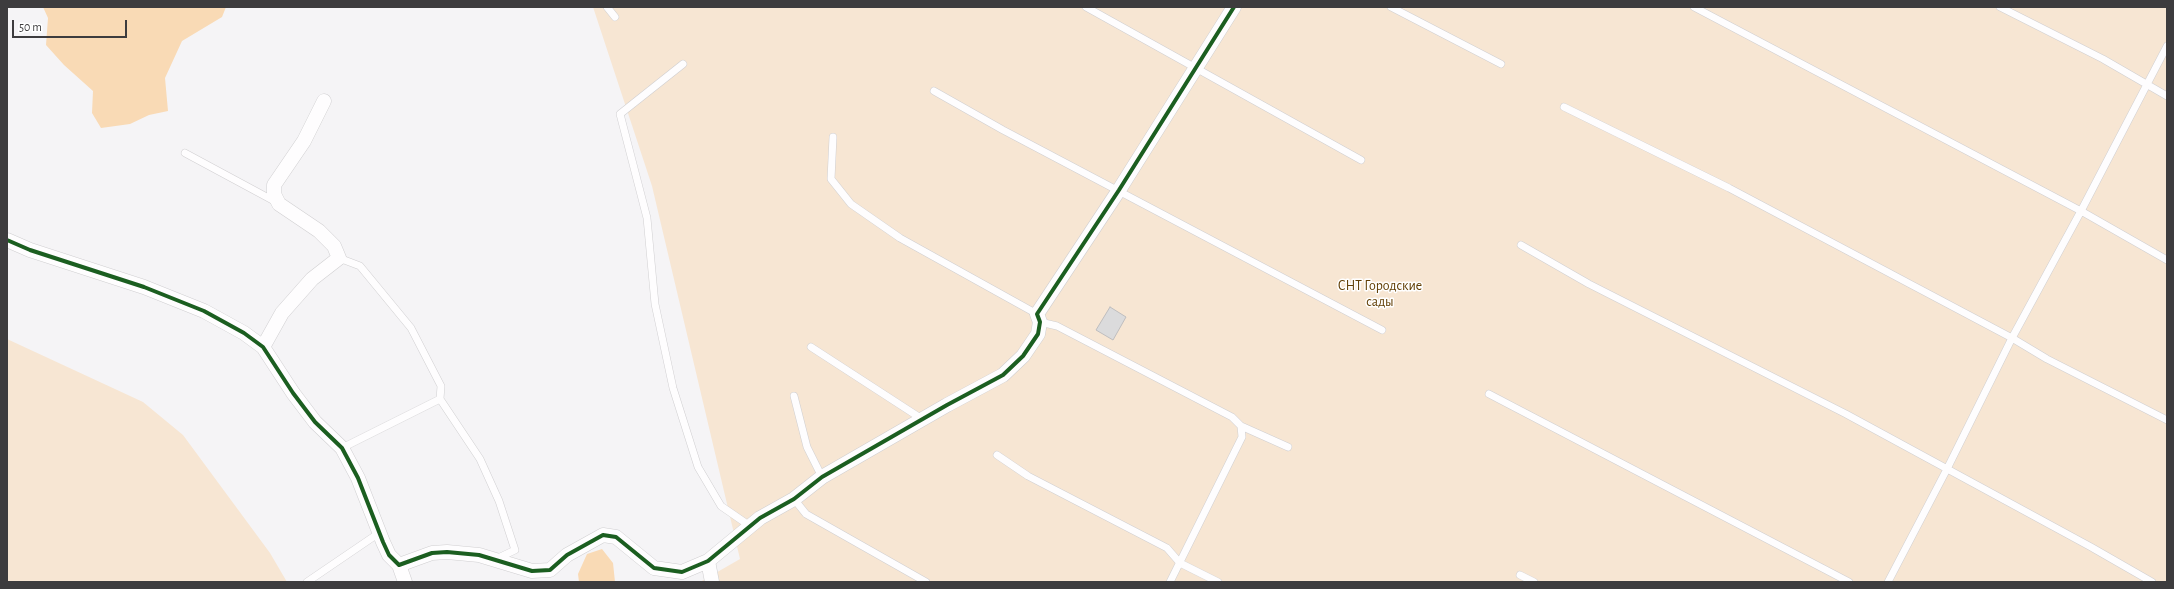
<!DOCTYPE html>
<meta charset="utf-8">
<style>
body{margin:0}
#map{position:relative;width:2174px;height:589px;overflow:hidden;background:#f5f4f6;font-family:"Alegreya Sans",sans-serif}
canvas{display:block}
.frame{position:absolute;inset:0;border:8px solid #3d3c3e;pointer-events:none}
.scale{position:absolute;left:12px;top:20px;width:115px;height:18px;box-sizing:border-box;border:2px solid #3d3c3e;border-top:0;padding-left:5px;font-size:12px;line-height:14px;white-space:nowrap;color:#3d3c3e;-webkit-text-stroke:3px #fff;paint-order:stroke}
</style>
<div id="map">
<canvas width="2174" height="589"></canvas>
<div class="frame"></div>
<div class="scale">50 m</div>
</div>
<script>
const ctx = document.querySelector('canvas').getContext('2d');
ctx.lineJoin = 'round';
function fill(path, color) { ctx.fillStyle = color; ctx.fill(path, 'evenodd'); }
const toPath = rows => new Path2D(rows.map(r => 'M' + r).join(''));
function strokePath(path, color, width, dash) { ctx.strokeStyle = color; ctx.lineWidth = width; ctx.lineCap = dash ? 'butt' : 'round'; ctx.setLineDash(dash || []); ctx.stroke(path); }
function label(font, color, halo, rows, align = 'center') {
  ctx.font = font + ' "Alegreya Sans",sans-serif'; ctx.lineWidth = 3; ctx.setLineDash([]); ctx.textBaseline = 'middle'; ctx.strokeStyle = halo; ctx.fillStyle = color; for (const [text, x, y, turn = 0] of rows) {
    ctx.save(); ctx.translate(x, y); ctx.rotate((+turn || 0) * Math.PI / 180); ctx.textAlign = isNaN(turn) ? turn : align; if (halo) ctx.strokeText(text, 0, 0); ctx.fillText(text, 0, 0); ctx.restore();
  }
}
const green = toPath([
 [593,7,2167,7,2167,582,700,582,740,559,652,186],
 [7,339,143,402,183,435,270,553,287,582,7,582]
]);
const water = toPath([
 [43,7,226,7,222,17,182,41,165,78,168,111,149,115,130,124,101,128,92,113,93,91,64,65,46,45,48,18],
 [602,549,613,563,615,582,579,582,578,574,587,554]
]);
const building = toPath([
 [1110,307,1126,317,1113,340,1096,330,1110,307]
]);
const lane = toPath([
 [607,7,615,17],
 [1086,7,1361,160],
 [1391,7,1501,64],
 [1694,7,2081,211,2167,260],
 [2000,7,2103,59,2167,96],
 [683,64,620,114,647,218,655,304,673,388,698,467,721,506,750,526],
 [934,91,1003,130,1382,330],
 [1564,107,1729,188,2012,338,2047,359,2167,420],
 [833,137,831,179,851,204,900,238,1037,314],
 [185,153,276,202],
 [1521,245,1589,284,1846,414,2091,547,2152,582],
 [339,258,360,266,411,328,441,386,440,399,480,459,499,501,515,550,496,559],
 [1040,322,1057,326,1232,417,1241,426,1242,437,1170,582],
 [811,347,922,419],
 [1489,394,1849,582],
 [794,396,807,447,822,477],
 [1241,426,1288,447],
 [342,448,440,399],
 [997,455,1028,476,1167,548,1180,563,1218,582],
 [794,499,806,514,926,582],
 [1520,575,1534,582],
 [307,582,379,533],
 [1888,582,1947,469,2012,338,2081,211,2167,46]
]);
const street = toPath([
 [7,240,30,250,144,287,204,311,244,333,263,347,293,393,315,422,342,448,358,478,383,542,389,555,399,565,432,553,447,552,479,555,532,571,550,570,567,555,603,535,616,537,654,568,682,572,708,561,760,518,794,499,822,477,947,405,1003,375,1023,356,1038,334,1040,322,1037,314,1119,190,1234,7],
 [263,347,282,313,312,279,339,258,334,246,319,231,279,204,274,194,274,185,304,141,324,101],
 [708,561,712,582],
 [399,565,405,582]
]);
const cycleway = toPath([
 [7,240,30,250,144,287,204,311,244,333,263,347,293,393,315,422,342,448,358,478,383,542,389,555,399,565,432,553,447,552,479,555,532,571,550,570,567,555,603,535,616,537,654,568,682,572,708,561,760,518,794,499,822,477,947,405,1003,375,1023,356,1038,334,1040,322,1037,314,1119,190,1234,7]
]);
const parkNames = [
 ["СНТ Городские",1380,286],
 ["сады",1380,302]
];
fill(green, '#f7e6d3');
fill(water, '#f9dab5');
fill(building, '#dbdbdc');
strokePath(building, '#bfbebf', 1);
strokePath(lane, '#d0cfd1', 8);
strokePath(street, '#d0cfd1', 15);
strokePath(lane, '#fefdfe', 7);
strokePath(street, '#fefdfe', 14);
strokePath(cycleway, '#1b5e20', 4);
label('14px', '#613e04', '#fff', parkNames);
</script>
